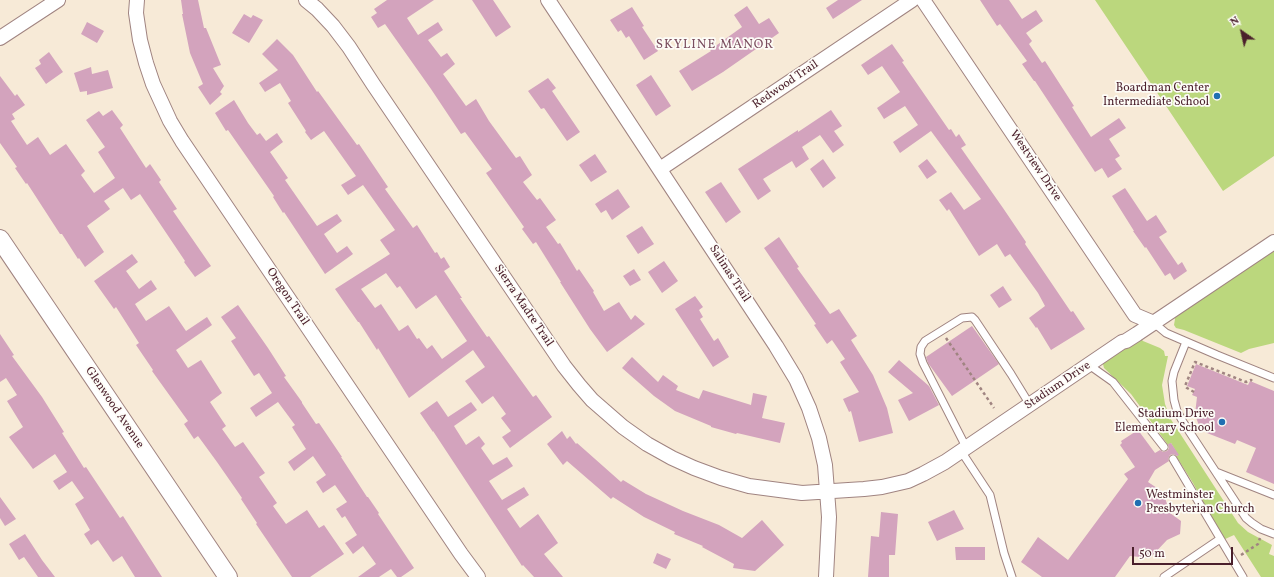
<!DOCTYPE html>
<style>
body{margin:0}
#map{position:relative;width:1274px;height:577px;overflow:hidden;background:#f7ead7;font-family:Vollkorn,serif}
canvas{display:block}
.north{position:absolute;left:1222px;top:12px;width:40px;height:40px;-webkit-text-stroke:3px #fdfcf7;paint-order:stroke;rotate:326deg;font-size:11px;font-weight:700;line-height:16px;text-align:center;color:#4a1f2b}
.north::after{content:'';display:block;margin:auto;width:14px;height:18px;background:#4a1f2b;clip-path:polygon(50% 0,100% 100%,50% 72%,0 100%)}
.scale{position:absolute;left:1132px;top:547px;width:101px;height:18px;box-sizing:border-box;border:2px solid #4a1f2b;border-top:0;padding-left:5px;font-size:12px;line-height:14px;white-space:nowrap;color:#4a1f2b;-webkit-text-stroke:3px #fdfcf7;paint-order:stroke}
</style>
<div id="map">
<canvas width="1274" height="577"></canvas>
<div class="north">N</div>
<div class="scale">50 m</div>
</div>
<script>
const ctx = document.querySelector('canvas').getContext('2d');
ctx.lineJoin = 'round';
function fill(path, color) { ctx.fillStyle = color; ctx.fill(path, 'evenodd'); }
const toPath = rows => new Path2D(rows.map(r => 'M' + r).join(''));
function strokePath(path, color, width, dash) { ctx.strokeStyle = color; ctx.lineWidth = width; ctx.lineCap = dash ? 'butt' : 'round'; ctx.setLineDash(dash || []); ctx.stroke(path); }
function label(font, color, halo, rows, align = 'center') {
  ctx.font = font + ' Vollkorn,serif'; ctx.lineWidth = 3.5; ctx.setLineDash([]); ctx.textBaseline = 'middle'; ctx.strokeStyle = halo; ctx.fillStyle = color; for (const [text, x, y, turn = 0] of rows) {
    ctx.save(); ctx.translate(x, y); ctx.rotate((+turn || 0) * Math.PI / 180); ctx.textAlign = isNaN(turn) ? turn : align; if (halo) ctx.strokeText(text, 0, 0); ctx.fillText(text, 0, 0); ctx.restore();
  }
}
const green = toPath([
 [1095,0,1274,0,1274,156,1223,191],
 [1274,242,1274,343,1249,349,1241,353,1184,330,1176,328,1174,325,1175,319,1170,312],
 [1137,334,1143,341,1160,348,1164,351,1165,356,1168,356,1162,385,1165,404,1170,418,1238,523,1248,532,1272,545,1269,554,1274,556,1274,577,1261,577,1234,535,1223,540,1193,483,1176,456,1178,455,1171,443,1168,445,1131,394,1104,368,1101,356]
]);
const building = toPath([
 [181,0,198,0,204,28,206,28,221,65,213,68,224,86,220,92,222,94,210,105,198,87,203,84,190,53,182,14,183,14],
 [387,0,434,0,407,18,418,35,438,22,443,30,428,40,441,57,447,53,455,64,443,74,466,106,476,99,489,121,516,158,520,156,532,175,523,182,537,200,540,198,556,220,546,227,558,244,560,243,577,271,579,269,594,291,593,292,604,311,619,302,631,320,635,315,645,324,607,352,590,329,560,282,561,282,536,242,533,244,522,229,524,227,486,173,492,169,465,132,461,134,431,89,385,24,378,28,371,17,377,13,374,9],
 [472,0,493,0,511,27,496,37],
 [838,0,862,0,833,19,826,8],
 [980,0,1009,0,1022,19,1036,10,1043,21,1026,33,1032,41,1029,44,1042,63,1045,61,1074,106,1072,107,1091,137,1119,118,1126,128,1109,139,1120,156,1115,159,1122,169,1108,178,1102,168,1095,172,1035,81,1034,81,1022,64,1027,61,1000,24,997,26],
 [747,6,759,24,769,18,779,33,723,72,692,91,679,71,711,51,710,50,742,27,734,15],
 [632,7,644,26,642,27,658,51,644,60,629,36,626,38,621,30,618,32,610,20],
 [244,14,251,18,253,15,263,20,249,43,232,33],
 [87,22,104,31,97,43,81,34],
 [277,39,293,55,317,92,318,91,357,145,359,144,388,187,385,189,413,228,417,225,435,253,437,252,441,259,444,257,450,267,444,271,462,298,460,298,487,337,489,336,533,397,536,395,552,417,510,448,502,437,511,431,501,418,506,414,493,396,482,404,465,381,485,367,473,350,409,398,378,348,377,350,359,322,358,322,335,289,390,254,380,240,395,230,363,185,348,195,341,185,356,176,324,131,311,140,305,132,306,131,288,103,291,101,280,83,265,92,259,83,278,70,262,54],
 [386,273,397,288,400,286,416,309,436,295,467,341,442,359,432,345,427,349,419,338,417,339,408,325,399,331,381,304,375,308,361,289],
 [892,44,904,61,902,62,949,130,951,129,956,137,959,134,966,145,961,148,1003,208,1026,242,1025,244,1071,312,1073,311,1085,329,1051,350,1037,327,1036,328,1029,318,1045,306,1038,293,1010,254,1005,257,997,244,979,256,949,209,947,211,939,200,951,192,964,210,981,199,931,131,900,153,893,142,918,125,905,106,884,119,877,108,900,92,882,66,868,75,861,65],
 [49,52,63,72,46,84,35,68,41,64,39,60],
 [91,67,92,74,108,70,113,88,87,95,87,91,80,92,74,73],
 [651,75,671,106,656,116,636,85],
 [0,76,15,96,17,94,25,105,12,114,15,119,11,121,27,145,38,137,50,155,66,144,85,171,81,175,94,193,115,178,98,152,105,147,86,120,99,111,103,116,112,110,123,125,120,128,146,168,150,164,161,180,159,182,177,209,173,211,211,266,195,277,184,262,185,261,140,194,131,200,123,188,104,201,110,209,87,226,104,252,85,267,79,258,78,259,62,234,60,234,27,183,26,184,15,168,17,167,0,143],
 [548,78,556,88,552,91,580,132,567,141,544,108,541,109,528,91],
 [234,100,248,123,257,135,260,133,266,141,277,133,283,142,270,152,288,178,285,180,317,226,337,214,342,221,324,234,337,253,347,246,353,254,325,274,284,212,283,213,273,197,274,196,228,130,226,131,215,113],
 [831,110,842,126,834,131,844,145,833,153,820,135,802,147,809,159,796,168,792,161,763,179,771,191,758,200,738,169,798,130,798,132],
 [595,154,607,172,591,182,579,165],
 [823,159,836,178,823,188,810,169],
 [927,159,937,172,927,179,918,166],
 [721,182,741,212,726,223,705,192],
 [1125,188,1147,221,1156,215,1167,232,1159,237,1178,265,1182,262,1187,271,1174,280,1170,273,1165,276,1146,247,1145,248,1133,231,1134,231,1112,196],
 [618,189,630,207,612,220,606,210,601,213,595,204],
 [642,226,654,244,638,254,626,236],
 [779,237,799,267,797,268,830,314,839,309,857,336,851,340,873,375,887,408,893,433,859,442,851,411,849,412,843,399,859,392,840,362,845,359,832,340,827,344,814,325,816,324,764,248],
 [132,254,138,262,126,271,139,289,151,280,157,289,135,304,146,321,169,306,186,331,207,317,212,325,176,350,188,368,201,360,222,393,210,402,226,426,222,429,235,447,243,442,265,473,259,477,277,503,273,506,286,524,307,510,319,528,324,525,344,554,310,577,292,577,256,524,257,523,241,499,242,498,217,462,198,436,194,439,184,424,188,421,152,371,153,370,136,345,139,343,116,307,114,309,94,281],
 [664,261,678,281,662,293,648,272],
 [634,269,641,280,630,286,623,276],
 [1003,286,1012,300,999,308,990,295],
 [695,296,703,307,699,310,703,317,700,319,714,341,718,338,729,357,713,367,675,309],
 [238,305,268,348,286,376,284,377,302,402,302,403,316,424,319,423,342,457,341,457,367,497,368,497,379,513,378,514,414,568,401,577,397,577,391,569,379,577,358,577,376,564,363,546,353,554,345,543,357,535,345,516,342,518,336,509,347,502,335,485,323,493,316,482,326,475,313,456,294,471,288,462,306,449,292,427,295,425,278,402,256,417,250,408,272,393,259,373,254,376,231,341,236,338,221,317],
 [972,326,999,364,952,396,928,363,926,357],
 [0,334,14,355,12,356,42,397,64,432,62,433,84,468,86,467,120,518,123,516,162,577,135,577,122,556,113,562,98,540,91,545,84,534,90,530,75,504,84,498,72,481,59,490,53,481,67,472,55,454,33,469,9,437,23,427,7,401,17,395,6,378,0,382],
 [632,357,658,382,663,375,678,386,676,390,699,399,703,390,751,405,753,393,767,396,762,418,785,423,780,443,737,433,736,434,711,427,711,426,675,411,654,396,622,368],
 [899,360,929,386,939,405,909,421,898,400,913,393,888,372],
 [1196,364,1248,385,1250,381,1274,391,1274,484,1246,472,1256,448,1237,440,1235,444,1207,433,1203,430,1198,423,1195,414,1197,397,1192,395,1195,389,1187,386],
 [437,401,448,417,471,402,477,410,454,426,466,445,479,436,485,444,481,448,493,465,507,457,513,466,489,481,502,500,524,487,529,495,507,509,520,528,538,514,558,543,544,554,563,577,534,577,523,565,522,566,433,431,433,432,420,413],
 [1138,430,1155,453,1160,450,1163,452,1167,451,1169,448,1168,444,1171,443,1179,455,1177,456,1173,454,1170,455,1168,459,1169,461,1155,470,1148,482,1163,492,1170,513,1181,521,1180,534,1167,540,1150,558,1130,556,1115,577,1042,577,1021,562,1038,537,1068,560,1128,479,1124,474,1135,467,1120,445,1122,443,1121,441],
 [562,431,567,439,570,436,576,444,577,443,621,482,623,480,646,494,683,511,719,525,742,538,762,520,784,545,755,571,733,568,734,564,702,547,703,546,674,534,675,532,644,517,613,497,611,499,567,461,563,465,547,444],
 [0,497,16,519,5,526,0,518],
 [954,510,964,529,937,541,928,522],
 [881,512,898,514,895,555,889,555,889,577,868,577,871,536,879,537],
 [25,534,42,560,55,577,38,577,24,557,19,560,9,544],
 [955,547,985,547,985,560,956,560],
 [657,553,671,559,666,569,653,563]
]);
const path = toPath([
 [946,338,994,408],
 [1194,392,1187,388,1185,386,1195,362,1246,382,1251,380,1252,381],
 [1241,555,1258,544,1260,538]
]);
const service = toPath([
 [1154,323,1166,333,1217,355,1274,378],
 [1186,342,1174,372,1172,381,1174,400,1177,411,1183,422,1246,518,1252,523,1261,529,1274,534],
 [1089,365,1113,382,1164,447],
 [966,447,923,363,920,354,921,347,925,341,962,318,972,317,975,320,1011,374,1030,405],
 [961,451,990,495,1004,553,1012,577],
 [1173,459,1243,577],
 [1216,472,1274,495],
 [1164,577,1220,539]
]);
const minor = toPath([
 [137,0,136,13,140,40,146,63,153,84,170,121,182,141,461,554,478,577],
 [306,0,317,9,333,26,349,47,373,84,564,366,579,385,592,400,623,427,647,444,672,458,694,468,721,478,749,486,802,493,864,489,882,487,908,481,923,474,945,462,1122,342,1126,341,1137,334,1274,242],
 [548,0,776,346,796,379,809,408,819,438,825,465,829,517,826,577],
 [923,0,1135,315,1154,323],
 [0,38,58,0],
 [660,169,912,0]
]);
const tertiary = toPath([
 [0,239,228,577]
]);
const markers = [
 [1217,96,4,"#1f6fb2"],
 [1222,422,4,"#1f6fb2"],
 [1138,503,4,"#1f6fb2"]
];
const streetNames = [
 ["Redwood Trail",786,85,-34],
 ["Westview Drive",1035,166,56],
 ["Salinas Trail",729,274,57],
 ["Oregon Trail",287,297,56],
 ["Sierra Madre Trail",523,306,56],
 ["Stadium Drive",1058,386,-34],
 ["Glenwood Avenue",114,408,56]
];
const poiNames = [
 ["Boardman Center",1209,89],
 ["Intermediate School",1209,103],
 ["Stadium Drive",1214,415],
 ["Elementary School",1214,429],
 ["Westminster",1146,496,"left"],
 ["Presbyterian Church",1146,510,"left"]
];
const neighbourhoodNames = [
 ["SKYLINE MANOR",715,46]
];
fill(green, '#bbd77d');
fill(building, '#d3a3bd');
strokePath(service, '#a08481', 9);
strokePath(minor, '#a08481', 16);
strokePath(tertiary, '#a08481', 20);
strokePath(path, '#a08481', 2.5, [3, 3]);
strokePath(service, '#fff', 7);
strokePath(minor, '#fff', 14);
strokePath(tertiary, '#fff', 18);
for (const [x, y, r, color] of markers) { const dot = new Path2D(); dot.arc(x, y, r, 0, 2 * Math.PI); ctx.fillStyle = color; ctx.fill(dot); strokePath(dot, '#fdfcf7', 1.5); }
label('12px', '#4a1f2b', '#fdfcf7', streetNames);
label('12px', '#4a1f2b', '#fdfcf7', poiNames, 'right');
ctx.letterSpacing = '1px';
label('13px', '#7a4d5e', '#fdfcf7', neighbourhoodNames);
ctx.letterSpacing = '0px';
</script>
